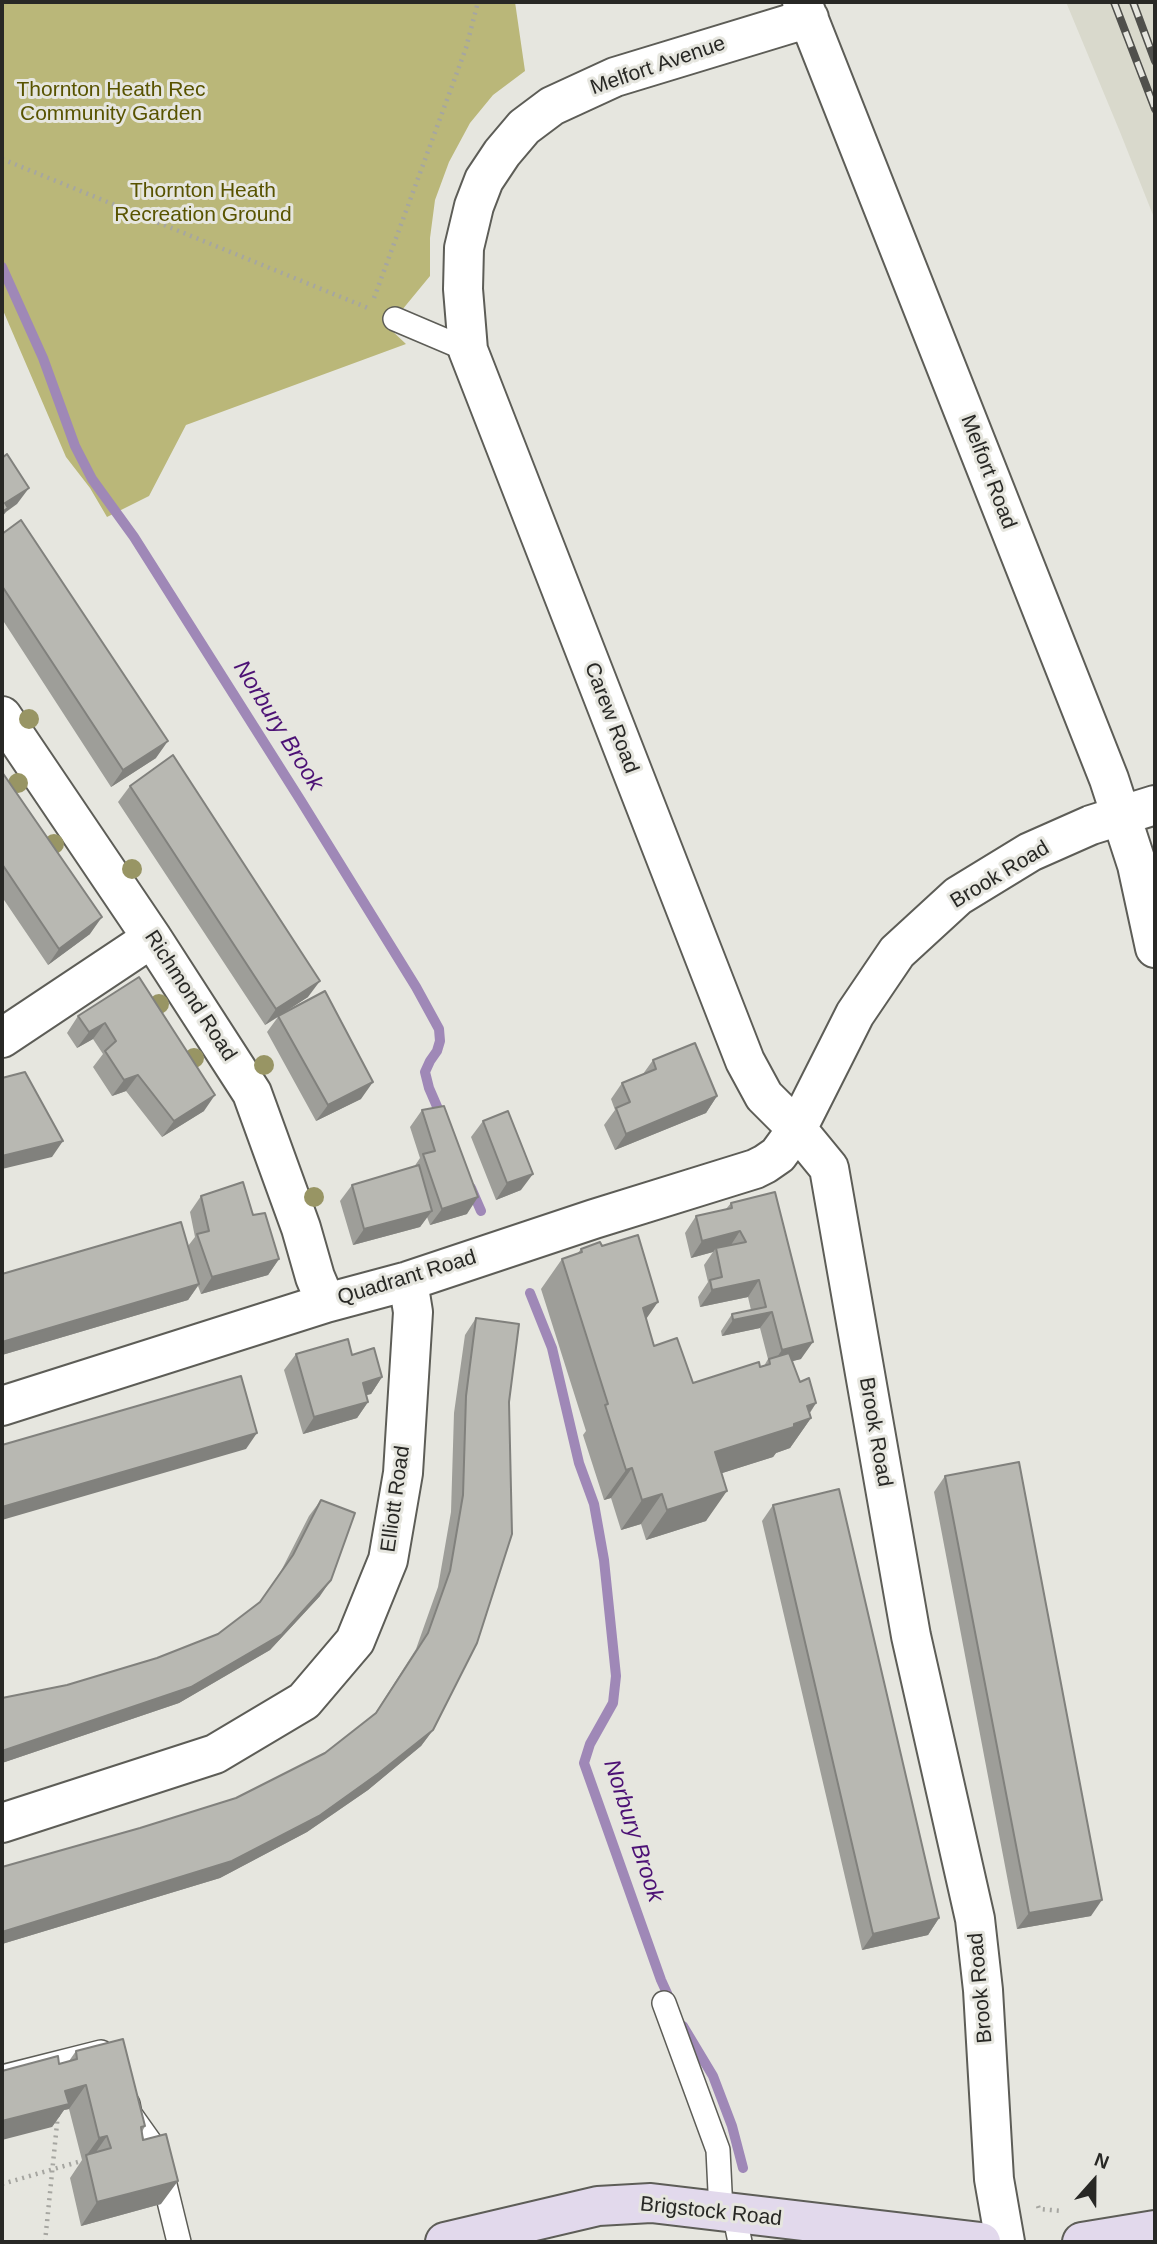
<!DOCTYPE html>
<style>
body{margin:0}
#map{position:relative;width:1157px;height:2244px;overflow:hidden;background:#e6e6df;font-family:Arial,sans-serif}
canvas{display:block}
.frame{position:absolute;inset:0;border:4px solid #282825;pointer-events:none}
.north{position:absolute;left:1059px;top:2146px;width:70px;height:70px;-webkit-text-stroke:5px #e6e6df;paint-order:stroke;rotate:21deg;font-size:19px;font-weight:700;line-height:28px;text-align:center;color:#282825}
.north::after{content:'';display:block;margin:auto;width:24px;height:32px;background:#282825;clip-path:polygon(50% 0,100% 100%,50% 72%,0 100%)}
</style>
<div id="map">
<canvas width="1157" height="2244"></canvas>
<div class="frame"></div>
<div class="north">N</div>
</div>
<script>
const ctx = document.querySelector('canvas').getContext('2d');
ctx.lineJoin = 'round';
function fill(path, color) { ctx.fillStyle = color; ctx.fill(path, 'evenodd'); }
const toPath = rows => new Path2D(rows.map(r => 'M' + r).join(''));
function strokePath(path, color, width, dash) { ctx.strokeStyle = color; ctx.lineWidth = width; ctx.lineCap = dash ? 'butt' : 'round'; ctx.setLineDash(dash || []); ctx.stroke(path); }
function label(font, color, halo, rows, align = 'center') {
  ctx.font = font + ' Arial,sans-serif'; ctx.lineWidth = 6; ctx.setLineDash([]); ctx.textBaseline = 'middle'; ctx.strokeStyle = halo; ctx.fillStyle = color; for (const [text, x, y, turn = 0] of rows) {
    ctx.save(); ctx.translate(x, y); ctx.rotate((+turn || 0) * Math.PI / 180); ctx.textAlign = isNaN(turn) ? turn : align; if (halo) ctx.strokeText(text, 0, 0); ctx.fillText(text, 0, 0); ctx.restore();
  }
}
const built = toPath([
 [1066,2,1155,2,1155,220,1120,132]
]);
const green = toPath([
 [2,2,515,2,525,71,493,95,470,123,449,162,435,200,430,238,430,276,388,327,406,344,186,425,149,496,107,517,90,488,66,457,2,308]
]);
const stream = toPath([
 [2,267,43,358,75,446,92,479,134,537,301,801,416,987,439,1029,440,1041,437,1051,430,1061,425,1072,429,1088,442,1118],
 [471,1188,481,1211],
 [530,1293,552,1348,579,1463,594,1504,604,1560,616,1676,613,1703,590,1744,584,1763,661,1980,671,2002],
 [683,2026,713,2076,732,2126,743,2168]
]);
const path = toPath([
 [2,159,368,308],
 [374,298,466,48,478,2],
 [2,2184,78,2162],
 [1038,2206,1039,2209,1062,2211],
 [45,2242,58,2114]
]);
const service = toPath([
 [395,319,468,350],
 [664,2003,718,2150,721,2212],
 [2,2077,101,2052],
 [128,2104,130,2114,157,2152,179,2242],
 [734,2213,740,2242]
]);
const minor = toPath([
 [802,2,1109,779,1137,865,1155,948],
 [809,18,615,77,552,106,524,127,502,153,484,180,474,206,464,248,463,289,468,350,745,1061,764,1096,797,1129,829,1168,911,1636,975,1919,983,1990,994,2179,1005,2242],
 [2,716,152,938,252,1093,301,1228,315,1277,326,1303],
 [2,1038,152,938],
 [2,1406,326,1303,408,1281,594,1219,755,1169,765,1164,778,1155,797,1129,855,1014,897,952,958,896,1030,852,1091,825,1155,805],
 [2,1823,215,1754,304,1701,355,1641,388,1560,403,1473,413,1312,408,1281]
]);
const secondary = toPath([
 [445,2242,598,2206,651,2203,981,2242],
 [1082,2242,1155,2230]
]);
const rail = toPath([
 [1114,2,1155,109],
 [1133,2,1155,61]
]);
const trees = [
 [29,719],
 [18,783],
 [54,844],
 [132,869],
 [159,1004],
 [194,1058],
 [264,1065],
 [314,1197]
];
const wall = toPath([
 [2,534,156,758,111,787,2,619],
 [2,772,90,934,48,965,2,897],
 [130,786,308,997,284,1012,361,1099,316,1121,267,1032,278,1017,265,1025,118,802],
 [139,977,204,1111,162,1137,126,1091,112,1096,93,1067,103,1054,93,1039,77,1048,67,1033,78,1016],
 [653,1060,717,1096,706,1113,615,1150,604,1125,615,1110,611,1099,622,1083,643,1074],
 [422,1110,467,1214,430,1225,427,1217,420,1227,353,1245,340,1201,352,1185,414,1167,420,1158,410,1127],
 [483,1121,521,1190,496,1200,471,1137],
 [201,1196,253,1215,279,1259,268,1275,201,1294,198,1286,188,1300,2,1355,2,1274,188,1246,195,1237,190,1212],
 [731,1203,801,1359,792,1361,800,1382,816,1403,810,1413,811,1418,790,1448,776,1453,773,1457,722,1473,706,1521,646,1540,641,1524,621,1530,611,1498,604,1500,583,1435,586,1431,541,1289,562,1259,577,1254,581,1249,602,1246,646,1320,654,1346,693,1383,764,1366,768,1359,760,1328,722,1336,721,1331,732,1314,751,1310,748,1297,700,1307,698,1297,708,1282,704,1265,713,1252,691,1258,685,1233,696,1216,726,1209],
 [476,1318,519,1324,433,1730,421,1746,368,1790,307,1832,220,1878,2,1944,2,1867,140,1828,236,1798,325,1753,374,1715,416,1649,438,1587,451,1512,454,1413,465,1335],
 [296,1354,352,1355,382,1377,371,1394,366,1395,368,1402,357,1418,303,1434,284,1370],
 [945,1476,1091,1916,1017,1929,934,1492],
 [321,1500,320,1596,270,1650,179,1703,2,1763,2,1698,67,1685,157,1658,218,1634,260,1603,281,1571,309,1516],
 [773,1505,939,1918,928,1935,862,1950,762,1521],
 [76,2051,145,2126,142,2132,161,2204,81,2226,70,2178,82,2160,69,2109,64,2110,52,2127,59,2064,69,2061]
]);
const shadedWall = toPath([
 [29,488,17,504,6,512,2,517,2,508,5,503],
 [168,741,156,758,111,787,123,770],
 [102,917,90,934,48,965,59,949],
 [320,981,308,997,265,1025,276,1009],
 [105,1023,93,1039,77,1048,89,1032],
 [138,1075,126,1091,112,1096,124,1080],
 [373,1082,361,1099,316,1121,328,1105],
 [215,1095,204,1111,162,1137,174,1121],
 [717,1096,706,1113,615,1150,626,1134],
 [63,1141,52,1157,2,1169,2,1156],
 [533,1174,521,1190,496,1200,507,1183],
 [478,1197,467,1214,430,1225,442,1209],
 [432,1211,420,1227,353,1245,364,1229],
 [740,1231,729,1248,716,1248,713,1252,691,1258,702,1241],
 [279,1259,268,1275,201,1294,212,1277],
 [759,1280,748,1297,700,1307,712,1290],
 [199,1284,188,1300,2,1355,2,1342],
 [658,1302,637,1332,643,1308],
 [772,1312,760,1328,722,1336,733,1320],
 [813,1342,801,1359,770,1367,782,1350],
 [382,1377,371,1394,351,1399,363,1383],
 [368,1402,357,1418,303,1434,314,1417],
 [816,1403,804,1421,811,1418,790,1448,776,1453,773,1457,694,1482,715,1452,807,1406],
 [257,1433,246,1449,2,1520,2,1507],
 [632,1468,611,1498,604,1500,626,1470],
 [727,1491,706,1521,646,1540,667,1510],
 [662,1494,641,1524,621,1530,642,1500],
 [331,1580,320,1596,270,1650,179,1703,2,1763,2,1751],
 [433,1730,421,1746,368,1790,307,1832,220,1878,2,1944,2,1932],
 [1102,1900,1091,1916,1017,1929,1029,1913],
 [939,1918,928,1935,862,1950,873,1934],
 [86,2085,69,2109,64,2110,52,2127,2,2140,2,2121,65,2091],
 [107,2136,91,2159,86,2156,99,2138],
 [178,2181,161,2204,81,2226,97,2202]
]);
const building = toPath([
 [7,454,29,488,5,503,8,508,2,512,2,458,7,454],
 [21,520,168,741,123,770,2,586,2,534,21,520],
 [173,755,320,981,276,1009,130,786,173,755],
 [2,772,102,917,59,949,2,864,2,772],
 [139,977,215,1095,174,1121,138,1075,124,1080,105,1051,116,1041,105,1023,89,1032,78,1016,139,977],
 [325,991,373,1082,328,1105,278,1016,325,991],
 [695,1043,717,1096,626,1134,616,1108,630,1102,622,1083,656,1069,653,1060,695,1043],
 [25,1072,63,1141,2,1156,2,1078,25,1072],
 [444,1106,478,1197,442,1209,423,1154,435,1151,422,1110,444,1106],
 [508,1111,533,1174,507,1183,483,1121,508,1111],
 [419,1165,432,1211,364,1229,352,1185,419,1165],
 [243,1182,253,1215,265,1213,279,1259,212,1277,197,1234,209,1231,201,1196,243,1182],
 [775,1192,813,1342,782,1350,772,1312,733,1320,732,1314,766,1307,759,1280,712,1290,710,1280,722,1277,716,1248,746,1242,740,1231,702,1241,696,1216,732,1208,731,1203,775,1192],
 [181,1222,199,1284,2,1342,2,1274,181,1222],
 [638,1235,658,1302,643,1308,654,1346,677,1338,693,1383,759,1362,760,1367,770,1364,769,1359,789,1353,800,1382,809,1378,816,1403,807,1406,811,1418,794,1424,794,1427,715,1452,727,1491,667,1510,662,1494,642,1500,632,1468,626,1470,605,1405,608,1404,562,1259,582,1252,581,1249,600,1242,602,1246,638,1235],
 [476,1318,519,1324,509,1402,512,1534,477,1643,433,1730,379,1773,319,1816,232,1861,2,1932,2,1867,140,1828,236,1798,325,1753,376,1713,428,1633,450,1571,463,1495,466,1396,476,1318],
 [348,1339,352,1355,374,1348,382,1377,363,1383,368,1402,314,1417,296,1354,348,1339],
 [241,1376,257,1433,2,1507,2,1445,241,1376],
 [1019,1462,1102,1900,1029,1913,945,1476,1019,1462],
 [839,1489,939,1918,873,1934,773,1505,839,1489],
 [321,1500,355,1513,331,1580,282,1634,191,1687,2,1751,2,1698,67,1685,157,1658,218,1634,260,1602,293,1555,321,1500],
 [123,2039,145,2126,141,2127,143,2140,166,2134,178,2181,97,2202,86,2155,111,2148,107,2136,99,2138,86,2085,65,2091,69,2104,2,2121,2,2071,58,2056,59,2064,77,2059,76,2051,123,2039]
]);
const streetNames = [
 ["Melfort Avenue",658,66,-19],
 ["Melfort Road",988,472,69],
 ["Carew Road",611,718,69],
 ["Brook Road",1000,875,-31],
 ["Richmond Road",190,996,57],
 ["Quadrant Road",407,1278,-17],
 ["Brook Road",875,1432,80],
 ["Elliott Road",396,1499,-82],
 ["Brook Road",981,1988,-95],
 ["Brigstock Road",711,2212,6]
];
const parkNames = [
 ["Thornton Heath Rec",111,90],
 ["Community Garden",111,114],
 ["Thornton Heath",203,191],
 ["Recreation Ground",203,215]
];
const waterNames = [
 ["Norbury Brook",278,726,58],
 ["Norbury Brook",633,1831,72]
];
fill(built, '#d9d9cc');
fill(green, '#bab779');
strokePath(stream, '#9f88b7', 10);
strokePath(service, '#5d5d57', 26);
strokePath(minor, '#5d5d57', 42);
strokePath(secondary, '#5d5d57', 42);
strokePath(path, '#a6a6a1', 4.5, [2, 5]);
strokePath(service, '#fff', 23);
strokePath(minor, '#fff', 38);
strokePath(secondary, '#e2d9ec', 38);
strokePath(rail, '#50504c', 8);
strokePath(rail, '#e6e6df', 5, [16]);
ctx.fillStyle = '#989564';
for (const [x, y] of trees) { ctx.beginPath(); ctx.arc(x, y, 10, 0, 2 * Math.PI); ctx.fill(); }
fill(wall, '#9e9e99');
fill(shadedWall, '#81817d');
fill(building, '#b8b8b2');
strokePath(building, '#81817d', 2);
label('21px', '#282825', '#e6e6df', streetNames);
label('21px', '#585300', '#e6e6df', parkNames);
label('italic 23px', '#4c1175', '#e6e6df', waterNames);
</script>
